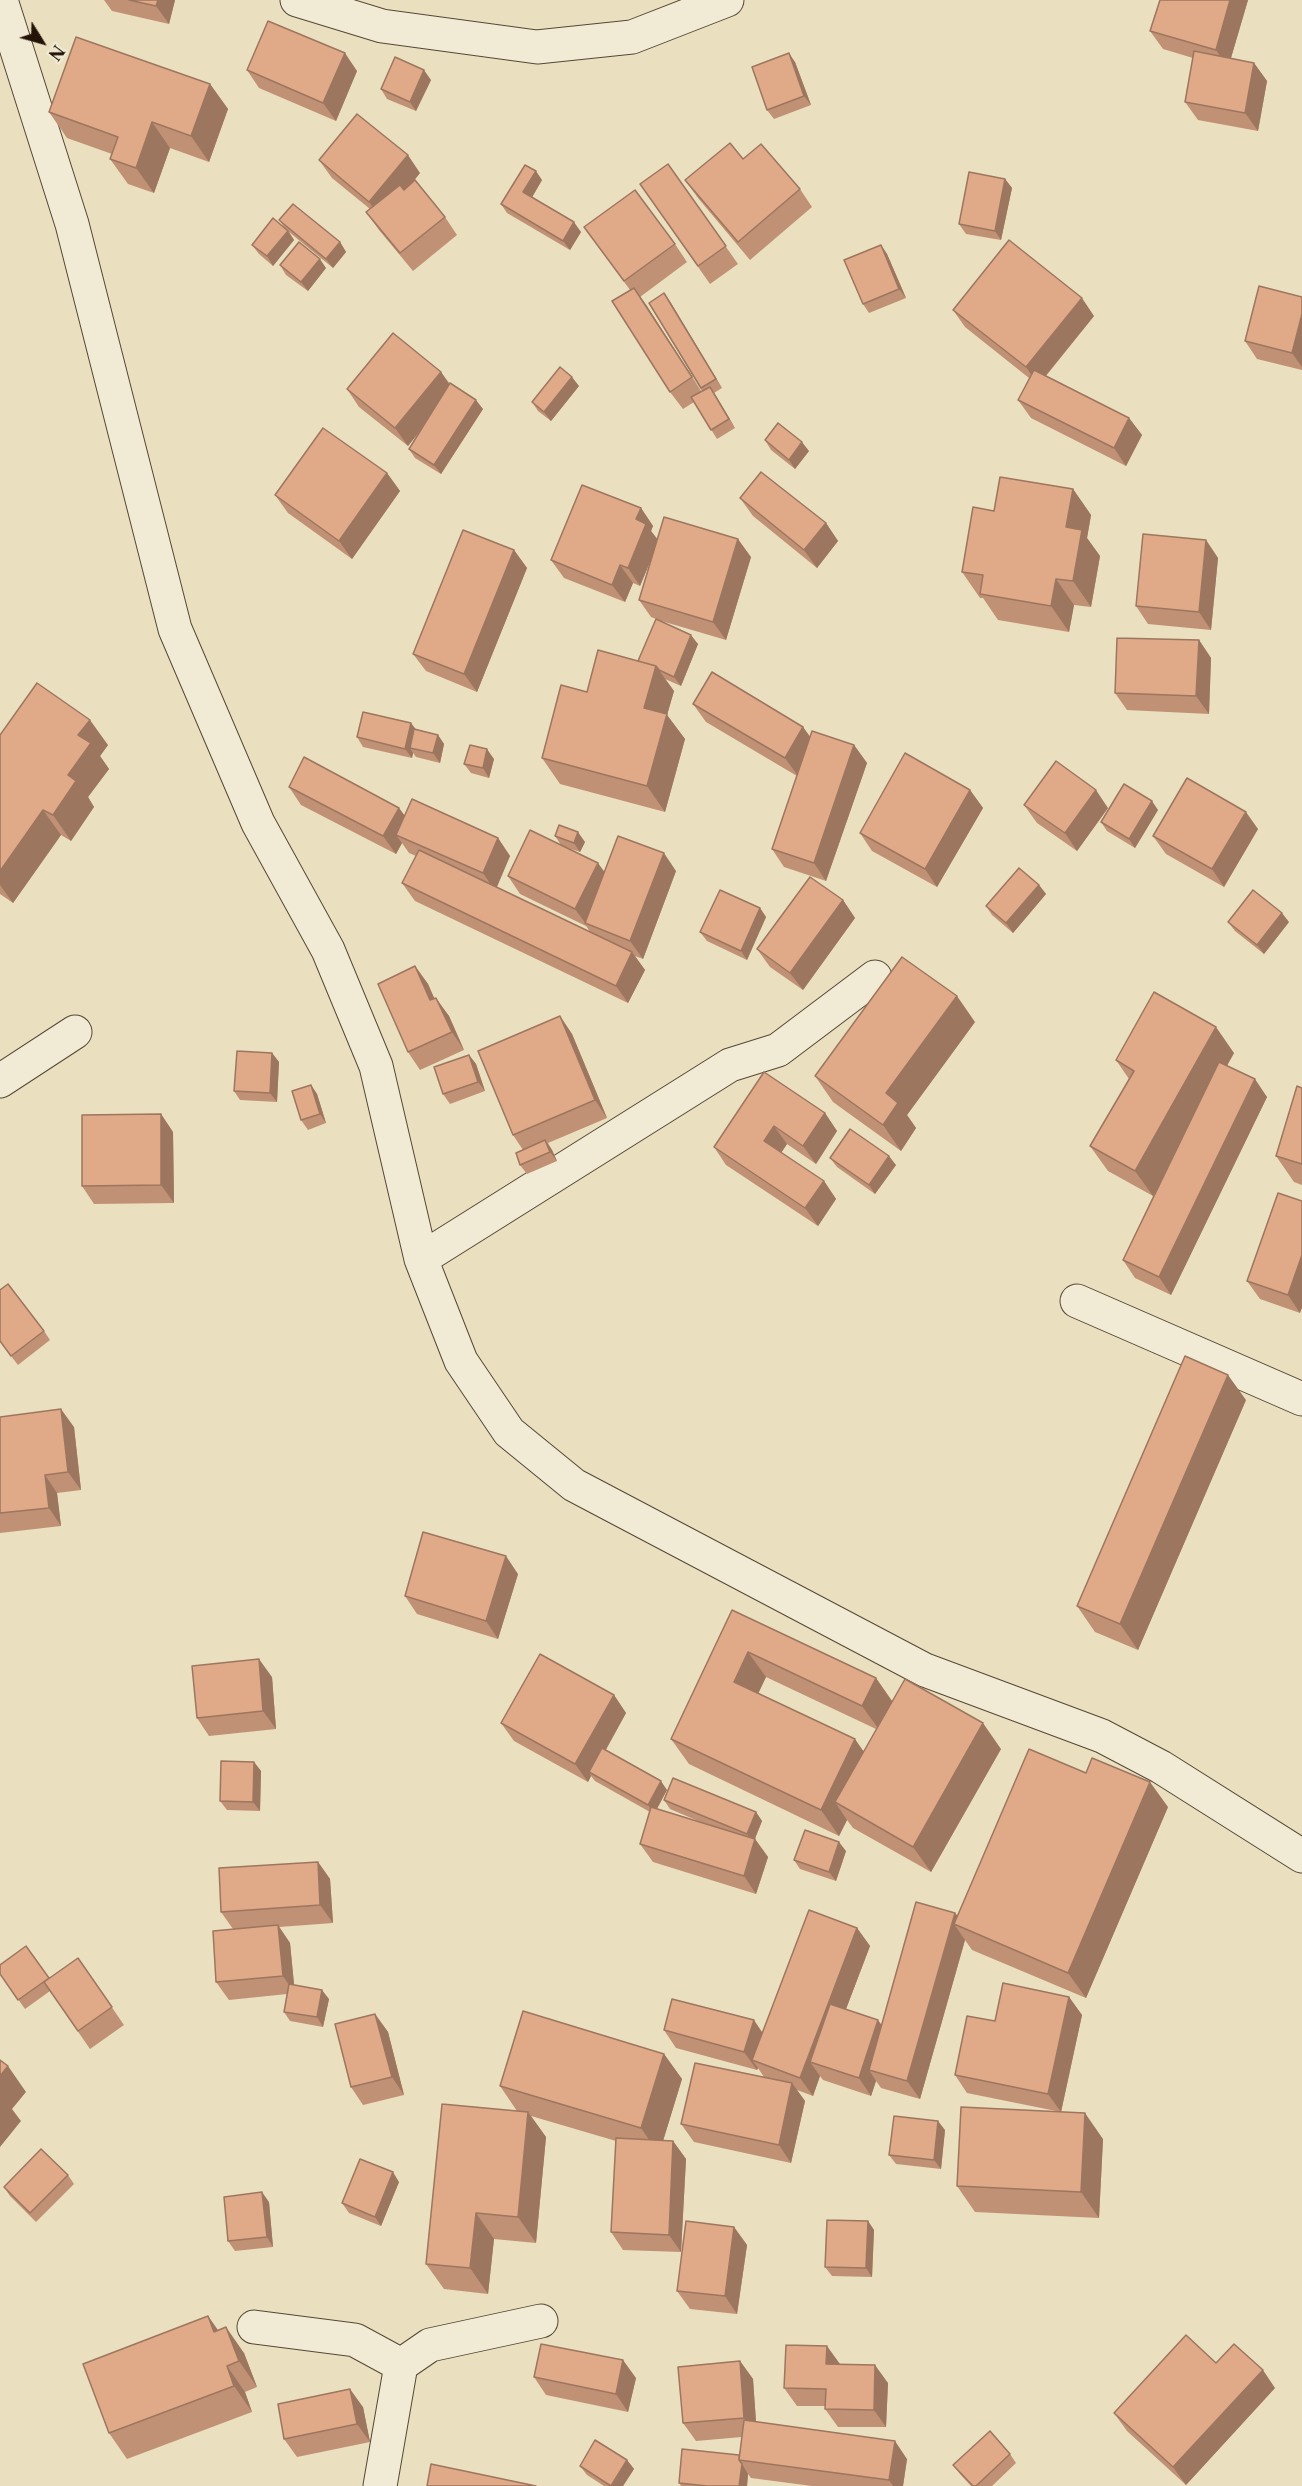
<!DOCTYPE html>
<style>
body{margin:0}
#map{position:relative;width:1302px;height:2486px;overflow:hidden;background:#eae0bf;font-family:"Libre Caslon Text",serif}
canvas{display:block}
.north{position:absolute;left:12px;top:12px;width:60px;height:60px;-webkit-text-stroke:4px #f1ebd5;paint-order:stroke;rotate:127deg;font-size:16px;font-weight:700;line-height:24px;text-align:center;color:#241408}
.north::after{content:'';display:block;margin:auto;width:21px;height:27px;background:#241408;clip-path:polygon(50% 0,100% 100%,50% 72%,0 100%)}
</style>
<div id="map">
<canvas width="1302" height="2486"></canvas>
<div class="north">N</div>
</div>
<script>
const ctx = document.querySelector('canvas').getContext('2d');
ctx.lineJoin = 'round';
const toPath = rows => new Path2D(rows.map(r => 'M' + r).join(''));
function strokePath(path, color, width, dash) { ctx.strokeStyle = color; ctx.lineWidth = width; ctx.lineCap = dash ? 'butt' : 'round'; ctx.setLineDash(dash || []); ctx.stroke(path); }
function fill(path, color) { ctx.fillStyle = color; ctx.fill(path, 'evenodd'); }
const street = toPath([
 [1,0,72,224,175,629,258,823,328,950,376,1066,421,1259,461,1361,509,1432,574,1485,925,1670,1102,1736,1161,1767,1302,1856],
 [297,0,382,26,537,47,632,37,727,0],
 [0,1081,75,1032],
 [421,1259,730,1065,778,1050,875,977],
 [1077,1301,1302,1399],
 [254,2327,355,2340,401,2365],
 [380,2486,401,2365,430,2345,541,2321]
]);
const wall = toPath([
 [104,0,175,0,169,24,112,11],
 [1160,0,1248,0,1231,58,1254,63,1267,81,1258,131,1198,120,1185,102,1193,58,1163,49,1150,31],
 [795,62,811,105,774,119,767,110],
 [247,70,357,71,336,121,259,88],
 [431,80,416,111,387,99,381,89],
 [210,84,228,109,209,162,170,148,154,193,128,184,110,159,112,154,67,138,49,112],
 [743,159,800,189,812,207,750,260,698,198,685,180],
 [319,160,420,173,412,183,445,217,457,235,413,271,379,230,366,212,370,209,332,178],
 [668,164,738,264,710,284,640,184],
 [1005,179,1012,188,1001,240,966,234,959,224],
 [542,180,532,197,581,232,570,250,507,213,501,204],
 [279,220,340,242,346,252,333,268,289,232,294,240,273,266,259,254,252,245,284,227],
 [584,227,675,244,687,262,640,297,701,391,702,391,649,303,664,293,722,388,714,393,735,428,717,439,694,402,683,409,670,392,630,290],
 [881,245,887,254,906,298,869,313,863,304],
 [280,265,326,268,308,291,286,275],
 [1302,297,1302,370,1257,359,1245,341],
 [953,310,1094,316,1046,376,1129,418,1142,435,1126,466,1031,418,1018,400,1029,378,965,327],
 [441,372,450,384,483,409,441,474,415,458,409,449,420,430,408,446,359,407,347,389],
 [579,386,551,421,538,411,532,402],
 [765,440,809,451,795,469,771,450],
 [387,473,400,491,352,559,288,513,275,495],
 [1073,489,1091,515,1087,538,1100,556,1091,607,1074,605,1069,632,998,620,983,598,980,598,962,572,994,511],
 [740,498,826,523,838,541,817,568,753,516],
 [641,508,653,526,651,531,657,540,751,557,726,640,658,620,698,644,681,686,665,679,674,691,667,715,685,739,665,812,560,784,542,758,587,692,638,661,656,619,651,617,639,600,651,559,640,586,633,583,625,602,564,578,551,560],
 [1206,540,1218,558,1211,630,1148,624,1136,606],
 [514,550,527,568,477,692,426,671,413,654],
 [1199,640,1211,658,1209,714,1127,710,1115,693],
 [693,704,803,727,810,737,854,745,867,763,826,881,784,867,772,849,797,776,706,722],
 [416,729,438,735,444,744,440,763,416,757,413,753,412,758,363,747,357,737],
 [0,735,108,745,100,756,109,769,88,797,94,807,71,841,61,835,13,903,0,894],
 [494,759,489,778,471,773,464,764],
 [289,787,399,808,405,816,498,838,510,856,497,887,591,933,586,926,520,894,508,876,561,845,555,836,585,842,580,852,565,847,605,872,676,871,643,959,635,956,645,970,628,1003,415,901,402,883,416,856,409,853,402,843,396,854,301,805],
 [970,790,983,808,937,887,872,851,860,833],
 [1024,805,1108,808,1077,851,1037,823],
 [1158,810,1135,848,1107,831,1101,822],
 [1258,829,1224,887,1166,854,1153,836],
 [1039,885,1046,894,1013,933,992,915,986,906],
 [843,900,855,918,803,990,770,967,757,949],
 [760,908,766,917,747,960,707,941,700,932],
 [1228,922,1289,922,1264,954,1235,931],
 [415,966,428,984,434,998,449,1016,464,1050,420,1070,408,1052],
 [560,1016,572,1034,607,1118,548,1143,552,1150,557,1161,527,1174,520,1165,523,1150,513,1135],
 [975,1022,907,1115,916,1128,901,1151,833,1102,815,1076],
 [272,1053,279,1062,277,1102,240,1100,234,1091],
 [1234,1053,1227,1066,1267,1097,1171,1295,1135,1278,1123,1260,1153,1196,1108,1171,1090,1146,1129,1079,1116,1060],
 [469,1055,476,1064,485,1091,450,1104,443,1094],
 [764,1072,825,1113,837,1131,816,1164,787,1144,781,1153,824,1181,836,1199,818,1226,726,1165,714,1147],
 [311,1085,317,1094,326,1123,308,1130,301,1120],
 [1302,1088,1302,1185,1294,1182,1276,1156],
 [161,1114,173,1132,174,1203,94,1204,82,1186],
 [830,1158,896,1165,875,1194,837,1167],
 [1302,1201,1300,1313,1260,1299,1247,1281],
 [0,1290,44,1331,50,1340,18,1365,0,1342],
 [1246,1400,1138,1650,1095,1632,1077,1606],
 [0,1417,74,1427,81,1490,57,1493,61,1526,0,1533],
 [518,1574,498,1639,417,1614,405,1596],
 [732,1610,876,1678,892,1701,1001,1749,931,1872,853,1828,847,1820,839,1836,689,1764,671,1739],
 [766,1677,876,1729,864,1751,758,1693],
 [272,1677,276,1729,209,1736,197,1718],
 [614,1695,626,1713,606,1750,667,1790,657,1809,710,1826,670,1809,664,1800,756,1812,762,1821,755,1839,768,1857,756,1894,653,1862,640,1844,650,1812,595,1781,591,1776,588,1782,514,1741,501,1723],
 [254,1762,261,1771,260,1811,227,1810,220,1801],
 [1168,1807,1086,1998,972,1950,965,1940,920,2099,881,2088,876,2081,871,2096,823,2080,820,2076,813,2096,797,2090,805,2101,791,2163,694,2142,681,2124,764,2077,758,2068,757,2070,676,2048,664,2030,762,2033,857,1928,870,1946,846,2009,881,2025,955,1913,957,1915],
 [846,1851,836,1881,800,1869,794,1860],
 [318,1862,330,1879,333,1923,279,1927,290,1943,294,1985,329,1999,323,2027,290,2021,284,2012,287,1994,229,2000,216,1982,233,1929,221,1912],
 [78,1958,124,2025,90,2049,50,1991,25,2009,0,1974,49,1978],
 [1069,1997,1082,2015,1061,2112,967,2093,955,2075,995,2021],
 [375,2014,388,2032,404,2095,363,2105,351,2087],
 [664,2054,682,2079,663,2141,673,2141,686,2159,681,2252,623,2250,611,2232,616,2141,531,2116,546,2137,536,2243,494,2239,488,2294,444,2289,426,2264,517,2111,500,2086],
 [945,2130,941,2169,896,2164,889,2155],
 [1103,2139,1099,2218,975,2212,957,2186],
 [68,2175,74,2184,36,2222,10,2196,4,2187],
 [399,2182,381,2226,349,2213,342,2203],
 [269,2202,273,2247,235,2251,228,2241],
 [868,2221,874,2230,872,2277,832,2276,825,2267],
 [734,2227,747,2245,737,2314,690,2309,677,2291],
 [208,2316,218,2330,244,2353,257,2387,245,2392,252,2412,127,2459,109,2433],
 [740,2361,753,2379,756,2422,907,2459,903,2486,812,2486,751,2478,748,2474,747,2486,681,2486,679,2483,739,2455,742,2437,696,2441,683,2423],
 [1216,2363,1275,2388,1186,2485,1127,2431,1114,2413],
 [840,2364,888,2383,886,2427,838,2427,825,2409,825,2406,797,2406,784,2388],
 [534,2377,636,2378,628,2412,546,2395],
 [363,2407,370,2442,297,2457,284,2439],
 [1010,2454,1016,2463,992,2486,971,2486,960,2474,953,2465],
 [627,2460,634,2469,623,2486,604,2486,587,2475,580,2466]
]);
const shadedWall = toPath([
 [158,0,175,0,169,24,156,6],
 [1230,0,1248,0,1228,68,1216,50],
 [345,53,357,71,336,121,323,103],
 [789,53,795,62,811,105,804,96],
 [1254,63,1267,81,1258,131,1245,113],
 [424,70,431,80,416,111,410,102],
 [210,84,228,109,209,162,191,136],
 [152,122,170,148,154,193,136,168],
 [408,155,420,173,382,220,369,202],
 [536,171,542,180,530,201,523,192],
 [1005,179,1012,188,1001,240,995,231],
 [574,222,581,232,570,250,563,241],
 [288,231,294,240,273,266,267,256],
 [340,242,346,252,333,268,326,259],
 [881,245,887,254,906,298,899,289],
 [320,259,326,268,308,291,301,282],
 [634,288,647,306,704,395,692,377],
 [664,293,671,303,722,388,716,379],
 [1082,298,1094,316,1038,385,1026,367],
 [1302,314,1302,367,1292,353],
 [441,372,453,390,408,446,395,428],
 [572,377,579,386,551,421,544,412],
 [710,387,716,396,735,428,729,419],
 [476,400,483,409,441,474,434,465],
 [1129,418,1142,435,1126,466,1114,448],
 [802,442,809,451,795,469,789,460],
 [387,473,400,491,352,559,339,541],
 [1073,489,1091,515,1087,538,1100,556,1091,607,1073,581,1066,527],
 [641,508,653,526,651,531,659,541,640,586,628,568,636,519],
 [826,523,838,541,817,568,804,550],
 [738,539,751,557,726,640,713,622],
 [1206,540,1218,558,1211,630,1199,612],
 [514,550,527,568,477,692,464,674],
 [620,565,633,583,625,602,612,585],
 [1056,579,1074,605,1069,632,1051,606],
 [691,635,698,644,681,686,674,677],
 [1199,640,1211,658,1209,714,1196,696],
 [656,666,674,691,667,715,685,739,665,812,647,786,644,708],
 [90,720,108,745,100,756,109,769,88,797,94,807,71,841,53,815,68,775,78,735],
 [411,723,418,732,410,748,413,753,412,758,405,749],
 [803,727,816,745,798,776,785,758],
 [438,735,444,744,440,763,433,753],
 [854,745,867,763,826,881,814,863],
 [487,749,494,759,489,778,483,768],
 [970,790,983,808,937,887,925,869],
 [1096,790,1108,808,1077,851,1065,833],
 [1152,801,1158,810,1135,848,1129,839],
 [399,808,412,826,396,835,402,843,396,854,383,836],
 [43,810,61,835,13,903,0,885,0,871],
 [1246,812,1258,829,1224,887,1212,869],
 [578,832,585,842,580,852,574,843],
 [498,838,510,856,495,891,483,873],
 [664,853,676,871,643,959,630,941],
 [598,863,611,881,586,924,575,909],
 [1039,885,1046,894,1013,933,1006,923],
 [843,900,855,918,803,990,790,973],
 [760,908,766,917,747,960,741,951],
 [1282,913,1289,922,1264,954,1257,945],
 [632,952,645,970,628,1003,616,986],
 [415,966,428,984,443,1018,430,1000],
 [957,996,975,1022,907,1115,916,1128,901,1151,883,1125,886,1093],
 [436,998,449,1016,464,1050,452,1032],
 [560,1016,572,1034,607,1118,595,1100],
 [1216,1027,1234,1053,1153,1196,1135,1171],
 [272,1053,279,1062,277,1102,270,1093],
 [469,1055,476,1064,485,1091,478,1082],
 [1255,1079,1267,1097,1171,1295,1159,1277],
 [311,1085,317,1094,326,1123,320,1114],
 [825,1113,837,1131,816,1164,803,1146],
 [161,1114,173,1132,174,1203,161,1185],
 [774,1126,787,1144,777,1159,764,1141],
 [545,1140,552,1150,557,1161,550,1152],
 [889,1156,896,1165,875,1194,869,1185],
 [824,1181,836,1199,818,1226,805,1208],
 [1302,1255,1302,1308,1300,1313,1288,1295],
 [1228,1375,1246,1400,1138,1650,1120,1624],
 [61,1409,74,1427,81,1490,68,1472],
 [45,1475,57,1493,61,1526,49,1508],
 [506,1556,518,1574,498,1639,486,1621],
 [748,1652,766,1677,752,1707,734,1682],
 [259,1659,272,1677,276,1729,263,1711],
 [876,1678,894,1704,880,1731,862,1706],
 [614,1695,626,1713,592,1774,589,1772,591,1776,588,1782,575,1764],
 [983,1723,1001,1749,931,1872,913,1847],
 [855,1739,873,1765,835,1802,847,1820,839,1836,821,1810],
 [254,1762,261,1771,260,1811,253,1802],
 [661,1781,667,1790,654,1814,648,1805],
 [1150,1782,1168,1807,1086,1998,1068,1973],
 [756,1812,762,1821,753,1843,747,1834],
 [755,1839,768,1857,756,1894,744,1876],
 [839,1842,846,1851,836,1881,829,1872],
 [318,1862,330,1879,333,1923,320,1905],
 [955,1913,968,1930,954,1924,965,1940,920,2099,907,2081],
 [278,1925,290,1943,295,1994,283,1976],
 [857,1928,870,1946,824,2067,810,2062,820,2076,813,2096,800,2078],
 [322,1990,329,1999,323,2027,317,2017],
 [1069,1997,1082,2015,1061,2112,1048,2094],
 [375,2014,388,2032,404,2095,392,2077],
 [754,2020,766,2038,752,2060,758,2068,757,2070,744,2052],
 [878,2020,891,2038,869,2070,876,2081,871,2096,859,2078],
 [664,2054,682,2079,659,2154,641,2128],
 [8,2066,26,2092,12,2109,21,2121,0,2147,0,2076],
 [792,2083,805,2101,791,2163,779,2145],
 [528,2112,546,2137,536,2243,518,2217],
 [1085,2113,1103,2139,1099,2218,1081,2192],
 [938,2121,945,2130,941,2169,934,2160],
 [673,2141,686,2159,681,2252,669,2235],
 [393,2172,399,2182,381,2226,375,2217],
 [262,2192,269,2202,273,2247,267,2237],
 [476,2213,494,2239,488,2294,470,2268],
 [868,2221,874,2230,872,2277,866,2268],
 [734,2227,747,2245,737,2314,725,2296],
 [208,2316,226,2342,214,2332],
 [226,2327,244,2353,257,2387,239,2361],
 [827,2346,840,2364,826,2364],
 [623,2360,636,2378,628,2412,616,2394],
 [740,2361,753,2379,757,2436,744,2418],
 [875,2365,888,2383,886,2427,874,2410],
 [227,2366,245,2392,252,2412,234,2386],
 [1263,2370,1275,2388,1186,2485,1173,2467],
 [350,2389,363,2407,370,2442,357,2424],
 [895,2441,907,2459,903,2486,893,2486,889,2480],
 [627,2460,634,2469,623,2486,612,2486],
 [742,2464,748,2474,747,2486,739,2486]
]);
const building = toPath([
 [129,0,158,0,156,6,129,0],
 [1160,0,1230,0,1216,50,1150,31,1160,0],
 [268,21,345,53,323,103,247,70,268,21],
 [76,37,210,84,191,136,152,122,136,168,110,159,118,137,49,112,76,37],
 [1194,51,1254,63,1245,113,1185,102,1194,51],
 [789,53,804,96,767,110,752,67,789,53],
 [395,57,424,70,410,102,381,89,395,57],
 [357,114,408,155,369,202,319,160,357,114],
 [730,143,743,159,761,144,800,189,738,242,685,180,730,143],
 [668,164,726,246,698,266,640,184,668,164],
 [525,165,536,171,523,192,574,222,563,241,501,204,525,165],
 [969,172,1005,179,995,231,959,224,969,172],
 [415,180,445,217,400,253,366,212,400,185,404,190,415,180],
 [635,190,675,244,624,281,584,227,635,190],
 [293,204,340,242,326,259,279,220,293,204],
 [273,218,288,231,267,256,252,245,273,218],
 [1009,240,1082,298,1026,367,953,310,1009,240],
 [299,242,320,259,301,282,280,265,299,242],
 [881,245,899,289,863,304,844,260,881,245],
 [1259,286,1302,297,1302,314,1292,353,1245,341,1259,286],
 [634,288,692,377,670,392,612,301,634,288],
 [664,293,716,379,701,388,649,303,664,293],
 [393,333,441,372,395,428,347,389,393,333],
 [560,367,572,377,544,412,532,402,560,367],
 [1034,370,1129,418,1114,448,1018,400,1034,370],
 [450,383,476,400,434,465,409,449,450,383],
 [710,387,729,419,711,430,691,397,710,387],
 [778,423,802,442,789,460,765,440,778,423],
 [323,428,387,473,339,541,275,495,323,428],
 [761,472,826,523,804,550,740,498,761,472],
 [1000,477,1073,489,1066,527,1082,530,1073,581,1056,579,1051,606,980,594,983,575,962,572,973,507,994,511,1000,477],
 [582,485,641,508,636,519,646,524,628,568,620,565,612,585,551,560,582,485],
 [664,517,738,539,713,622,639,600,664,517],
 [463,530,514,550,464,674,413,654,463,530],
 [1143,534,1206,540,1199,612,1136,606,1143,534],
 [656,619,691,635,674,677,659,670,656,666,638,661,656,619],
 [1117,638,1199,640,1196,696,1115,693,1117,638],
 [598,650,656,666,644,708,667,714,647,786,542,758,561,685,587,692,598,650],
 [712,672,803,727,785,758,693,704,712,672],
 [37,683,90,720,78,735,91,743,68,775,76,781,53,815,43,810,0,871,0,735,37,683],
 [363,712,411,723,405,749,357,737,363,712],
 [414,729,438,735,433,753,410,748,414,729],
 [812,731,854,745,814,863,772,849,812,731],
 [470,745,487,749,483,768,464,764,470,745],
 [905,753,970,790,925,869,860,833,905,753],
 [304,757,399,808,383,836,289,787,304,757],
 [1056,761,1096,790,1065,833,1024,805,1056,761],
 [1187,778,1246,812,1212,869,1153,836,1187,778],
 [1124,784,1152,801,1129,839,1101,822,1124,784],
 [412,799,498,838,483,873,396,835,412,799],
 [559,825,578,832,574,843,555,836,559,825],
 [530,830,598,863,575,909,508,876,530,830],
 [618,836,664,853,630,941,585,923,618,836],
 [419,850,632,952,616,986,402,883,419,850],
 [1019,868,1039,885,1006,923,986,906,1019,868],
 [810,877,843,900,790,973,757,949,810,877],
 [720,890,760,908,741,951,700,932,720,890],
 [1253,890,1282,913,1257,945,1228,922,1253,890],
 [902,957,957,996,886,1093,898,1103,883,1125,815,1076,902,957],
 [415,966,430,1000,436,998,452,1032,408,1052,378,984,415,966],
 [1154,992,1216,1027,1135,1171,1090,1146,1134,1071,1116,1060,1154,992],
 [560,1016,595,1100,513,1135,478,1051,560,1016],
 [237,1051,272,1053,270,1093,234,1091,237,1051],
 [469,1055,478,1082,443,1094,434,1067,469,1055],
 [1219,1062,1255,1079,1159,1277,1123,1260,1219,1062],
 [764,1072,825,1113,803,1146,774,1126,764,1141,824,1181,805,1208,714,1147,764,1072],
 [311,1085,320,1114,301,1120,292,1091,311,1085],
 [1297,1086,1302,1088,1302,1164,1276,1156,1297,1086],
 [161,1114,161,1185,82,1186,82,1115,161,1114],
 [850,1129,889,1156,869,1185,830,1158,850,1129],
 [545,1140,550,1152,520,1165,516,1153,545,1140],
 [1278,1193,1302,1201,1302,1255,1288,1295,1247,1281,1278,1193],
 [8,1284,44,1331,11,1356,0,1341,0,1290,8,1284],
 [1185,1356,1228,1375,1120,1624,1077,1606,1185,1356],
 [61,1409,68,1472,45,1475,49,1508,0,1513,0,1417,61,1409],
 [423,1532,506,1556,486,1621,405,1596,423,1532],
 [732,1610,876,1678,862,1706,748,1652,734,1682,855,1739,821,1810,671,1739,732,1610],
 [540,1654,614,1695,575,1764,501,1723,540,1654],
 [259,1659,263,1711,197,1718,192,1666,259,1659],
 [905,1679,983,1723,913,1847,835,1802,905,1679],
 [602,1748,661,1781,648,1805,589,1772,602,1748],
 [1029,1749,1086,1773,1092,1758,1150,1782,1068,1973,954,1924,1029,1749],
 [221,1761,254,1762,253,1802,220,1801,221,1761],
 [673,1778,756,1812,747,1834,664,1800,673,1778],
 [651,1807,755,1839,744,1876,640,1844,651,1807],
 [805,1830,839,1842,829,1872,794,1860,805,1830],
 [318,1862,320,1905,221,1912,219,1868,318,1862],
 [916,1902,955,1913,907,2081,869,2070,916,1902],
 [809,1910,857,1928,800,2078,752,2060,809,1910],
 [278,1925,283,1976,216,1982,213,1931,278,1925],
 [26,1946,49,1978,18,2000,0,1974,0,1965,26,1946],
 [78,1958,112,2007,78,2031,44,1982,78,1958],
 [1003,1983,1069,1997,1048,2094,955,2075,967,2016,995,2021,1003,1983],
 [289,1984,322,1990,317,2017,284,2012,289,1984],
 [672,1999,754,2020,744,2052,664,2030,672,1999],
 [830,2004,878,2020,859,2078,810,2062,830,2004],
 [523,2011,664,2054,641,2128,500,2086,523,2011],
 [375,2014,392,2077,351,2087,335,2024,375,2014],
 [0,2060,8,2066,0,2076,0,2060],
 [695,2063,792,2083,779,2145,681,2124,695,2063],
 [442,2104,528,2112,518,2217,476,2213,470,2268,426,2264,442,2104],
 [961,2107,1085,2113,1081,2192,957,2186,961,2107],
 [894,2116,938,2121,934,2160,889,2155,894,2116],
 [616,2138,673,2141,669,2235,611,2232,616,2138],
 [41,2149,68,2175,30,2213,4,2187,41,2149],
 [360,2159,393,2172,375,2217,342,2203,360,2159],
 [262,2192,267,2237,228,2241,224,2197,262,2192],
 [827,2220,868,2221,866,2268,825,2267,827,2220],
 [686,2221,734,2227,725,2296,677,2291,686,2221],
 [208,2316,214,2332,226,2327,239,2361,227,2366,234,2386,109,2433,83,2364,208,2316],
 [1186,2335,1216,2363,1234,2344,1263,2370,1173,2467,1114,2413,1186,2335],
 [541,2344,623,2360,616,2394,534,2377,541,2344],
 [786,2345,827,2346,826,2364,875,2365,874,2410,825,2409,826,2389,784,2388,786,2345],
 [740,2361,744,2418,683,2423,678,2367,740,2361],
 [350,2389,357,2424,284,2439,278,2404,350,2389],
 [744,2420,895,2441,889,2480,739,2460,744,2420],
 [990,2431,1010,2454,976,2486,973,2486,953,2465,990,2431],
 [595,2440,627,2460,611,2486,580,2466,595,2440],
 [682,2449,739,2455,739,2460,742,2464,739,2486,707,2486,679,2483,682,2449],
 [431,2464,536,2486,427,2486,431,2464]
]);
strokePath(street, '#564736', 35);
strokePath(street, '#f1ebd5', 33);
fill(wall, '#c19175');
fill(shadedWall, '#9d765f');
fill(building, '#e0a988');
strokePath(building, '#9d765f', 1.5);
</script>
